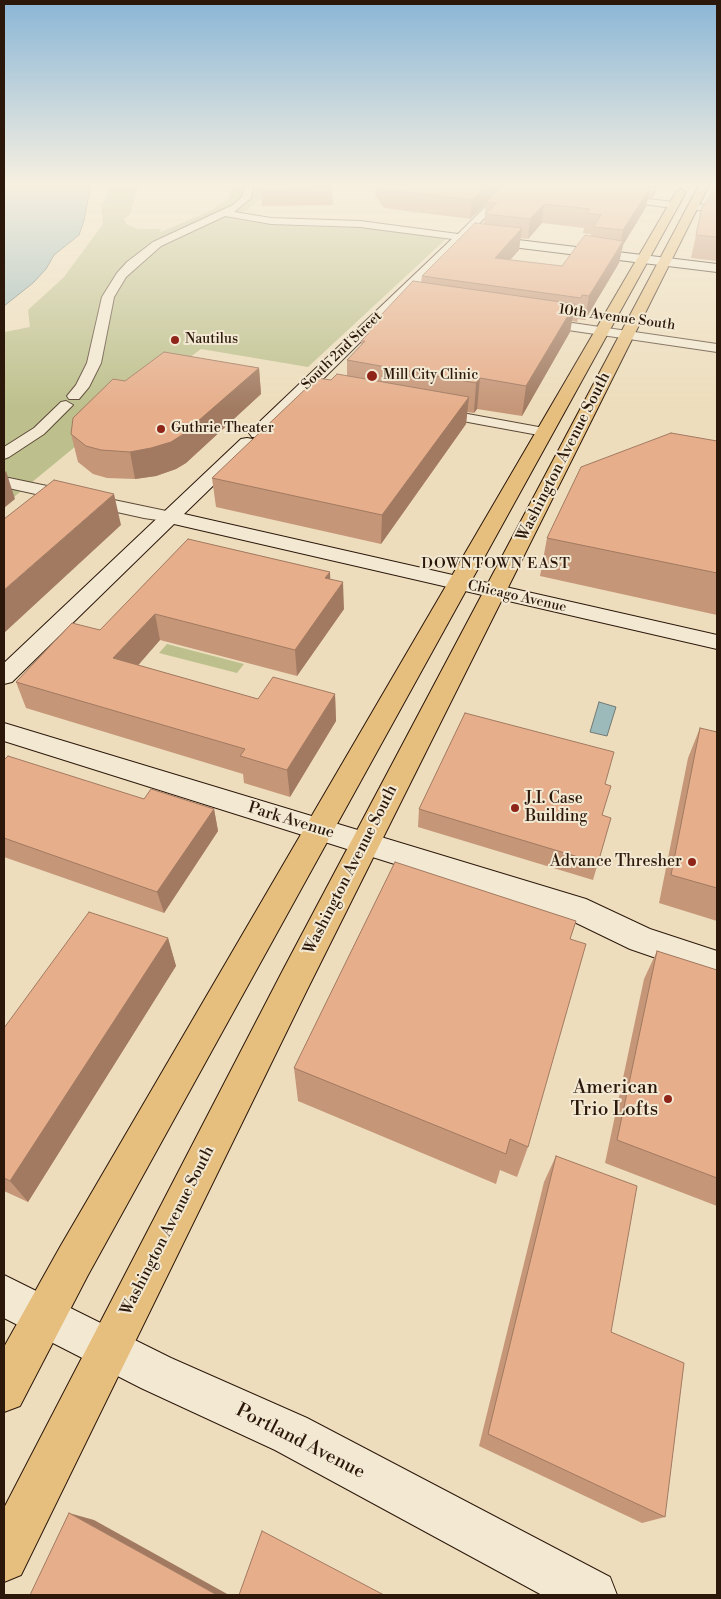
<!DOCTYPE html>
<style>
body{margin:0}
#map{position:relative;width:721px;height:1599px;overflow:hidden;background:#edddbc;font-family:"Libre Bodoni",serif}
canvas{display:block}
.frame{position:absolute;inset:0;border:5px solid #2c180b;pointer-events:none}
</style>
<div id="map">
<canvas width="721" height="1599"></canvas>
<div class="frame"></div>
</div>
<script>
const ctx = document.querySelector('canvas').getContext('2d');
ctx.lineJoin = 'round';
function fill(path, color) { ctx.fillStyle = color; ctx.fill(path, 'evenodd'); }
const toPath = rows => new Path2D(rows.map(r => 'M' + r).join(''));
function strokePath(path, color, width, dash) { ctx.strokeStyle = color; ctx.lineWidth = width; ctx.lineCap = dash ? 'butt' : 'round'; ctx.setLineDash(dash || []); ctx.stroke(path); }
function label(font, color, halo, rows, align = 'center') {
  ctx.font = font + ' "Libre Bodoni",serif'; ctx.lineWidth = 4; ctx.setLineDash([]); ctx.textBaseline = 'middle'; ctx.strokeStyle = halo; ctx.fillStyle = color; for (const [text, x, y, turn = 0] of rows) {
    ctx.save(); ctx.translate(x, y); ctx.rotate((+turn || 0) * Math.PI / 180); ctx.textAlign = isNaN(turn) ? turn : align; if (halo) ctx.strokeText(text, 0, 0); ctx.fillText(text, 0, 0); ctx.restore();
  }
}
const green = toPath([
 [108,185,138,185,130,215,124,219,126,224,138,229,162,229,159,231,161,232,212,210,227,200,233,185,265,185,262,198,246,211,229,218,270,225,376,229,446,239,308,367,201,349,127,404,14,497,4,495,4,336,5,332,30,327,28,310,64,277,103,224,101,205,107,197],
 [167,644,244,664,237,673,159,653]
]);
const water = toPath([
 [4,185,91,185,84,220,79,235,54,255,46,269,33,283,4,306,4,185],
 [599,702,616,707,607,736,590,732,599,702]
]);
const street = toPath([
 [245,185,254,185,251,198,234,212,271,218,360,221,458,234,507,185,517,185,464,239,460,240,360,227,271,224,225,216,161,246,126,277,114,297,101,363,89,387,79,399,69,399,67,396,76,385,87,363,102,297,117,273,127,262,153,242,233,205,242,197,245,185],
 [615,195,673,202,678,205,673,208,612,200,610,198,615,195],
 [693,204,717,206,717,212,690,209,688,207,693,204],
 [538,318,717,344,717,352,534,325,532,322,534,319,538,318],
 [66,401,73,405,44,434,9,457,4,459,4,447,34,428,61,402,66,401],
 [435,408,544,428,551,432,544,436,430,415,428,412,430,409,435,408],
 [9,478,171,512,177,513,179,517,177,521,171,522,144,518,4,487,4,479,9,478]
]);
const secondary = toPath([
 [460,233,717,264,717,272,463,241,264,437,252,437,249,433,252,429,456,235,460,233],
 [247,438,253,439,256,443,253,447,184,514,717,635,717,649,174,524,12,682,4,684,4,663,241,439,247,438],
 [4,723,586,899,650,929,717,951,717,979,630,949,566,918,4,741,4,723],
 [4,1275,171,1358,307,1418,610,1577,617,1595,542,1595,275,1450,141,1388,4,1318,4,1275]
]);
const primary = toPath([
 [699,185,709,185,307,990,21,1575,4,1582,4,1508,283,970,699,185],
 [681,189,686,192,88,1275,20,1406,4,1412,4,1347,60,1247,676,192,681,189]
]);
const wall = toPath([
 [376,185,657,185,656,192,652,198,648,198,646,207,623,245,619,263,585,320,578,319,577,322,572,321,570,332,522,416,477,409,474,413,467,412,466,424,381,544,216,507,212,478,331,380,347,376,347,360,361,345,361,341,365,337,365,332,421,282,422,276,484,224,486,204,470,219,384,208,375,196],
 [542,223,584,228,583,233,591,234,591,236,562,266,510,260,519,250,520,238,528,239],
 [332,188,333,205,262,206,261,190],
 [717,192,717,261,691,258,702,207],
 [259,368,261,394,186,463,176,469,156,476,135,479,107,478,93,474,78,462,71,434,125,381],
 [717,441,717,615,540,576,547,538],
 [188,539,330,572,330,579,344,609,297,676,160,640,138,665,258,699,335,694,336,721,290,797,244,783,243,774,26,708,16,682,100,630],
 [700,728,717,732,717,921,659,903,688,758],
 [4,760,144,799,214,809,218,831,164,913,4,857],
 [605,784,598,863,593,880,418,827,419,809],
 [168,938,176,966,28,1202,4,1191,4,1028],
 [570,939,528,1147,517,1177,500,1170,496,1184,298,1101,294,1068],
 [657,951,717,970,717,1206,605,1163,644,979],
 [556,1156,611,1332,665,1517,642,1523,479,1446,544,1182]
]);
const shadedWall = toPath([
 [487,185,505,185,486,202,486,204,470,219,472,200],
 [655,185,657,185,656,192,652,198],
 [650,188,646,207,623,245,619,263,585,320,589,296,620,247,623,230],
 [544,204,542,223,528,239,530,219],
 [522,228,519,250,492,280,495,258],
 [575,304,570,332,522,416,526,386],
 [259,368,261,394,186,463,176,469,156,476,135,479,130,452],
 [480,378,477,409,474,413,476,383],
 [469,397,466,424,381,544,382,515],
 [6,471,15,499,4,508,4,473],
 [114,494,121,525,4,633,4,590],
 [330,572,331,598,325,578],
 [343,582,344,609,297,676,295,650],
 [155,614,160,640,121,685,113,658],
 [335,694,336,721,290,797,287,770],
 [214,809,218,831,164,913,157,892],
 [168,938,176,966,28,1202,10,1181],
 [69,1513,94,1520,229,1595,217,1595]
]);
const building = toPath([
 [261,185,332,185,332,188,261,190,261,185],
 [381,185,487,185,472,200,384,189,381,185],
 [503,185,626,185,650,188,623,230,593,227,601,215,586,213,590,209,544,204,530,219,485,214,497,203,486,202,503,185],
 [713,192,717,192,717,237,696,235,702,207,713,192],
 [475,223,522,228,495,258,562,266,585,235,623,241,589,296,582,295,581,298,422,276,475,223],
 [413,281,575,304,526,386,480,378,476,383,347,360,365,341,361,341,369,333,365,332,413,281],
 [164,352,259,368,182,435,171,442,151,448,130,452,101,450,86,446,71,434,73,418,113,379,125,381,164,352],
 [337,374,469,397,382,515,212,478,317,378,331,380,337,374],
 [671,433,717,441,717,573,547,538,581,467,671,433],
 [54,480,114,494,4,590,4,519,54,480],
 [188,539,330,572,325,578,343,582,295,650,155,614,113,658,258,699,273,677,335,694,287,770,240,756,245,749,16,682,72,623,100,630,188,539],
 [465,713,614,752,605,784,611,786,602,815,611,818,598,863,419,809,465,713],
 [700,728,717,732,717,888,671,875,700,728],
 [8,756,144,799,151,789,214,809,157,892,4,838,4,760,8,756],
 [395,862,576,921,570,939,586,944,528,1147,510,1139,506,1154,294,1068,395,862],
 [89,912,168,938,10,1181,4,1178,4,1028,89,912],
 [657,951,717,970,717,1178,617,1140,657,951],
 [556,1156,637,1186,611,1332,684,1363,665,1517,488,1434,556,1156],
 [69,1513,217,1595,30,1595,69,1513],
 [262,1531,384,1595,239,1595,262,1531]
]);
const markers = [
 [175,340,5,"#8f2418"],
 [372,376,6,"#8f2418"],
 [161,429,5,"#8f2418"],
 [515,808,5,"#8f2418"],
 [692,862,5,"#8f2418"],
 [668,1099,5,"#8f2418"]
];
const farStreetnames = [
 ["10th Avenue South",617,318,8],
 ["South 2nd Street",342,351,-44],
 ["Chicago Avenue",517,597,13]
];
const farPoinames = [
 ["Nautilus",185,340],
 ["Mill City Clinic",383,376],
 ["Guthrie Theater",171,429]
];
const farNeighbourhoodnames = [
 ["DOWNTOWN EAST",496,564]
];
const streetNames = [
 ["Washington Avenue South",564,457,-63],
 ["Park Avenue",291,821,17],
 ["Washington Avenue South",351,870,-63],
 ["Washington Avenue South",168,1231,-63]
];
const poiNames = [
 ["J.I. Case",525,799],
 ["Building",525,817],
 ["Advance Thresher",682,862,"right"]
];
const nearPoinames = [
 ["American",658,1088],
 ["Trio Lofts",658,1110]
];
const nearStreetnames = [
 ["Portland Avenue",300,1442,27]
];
fill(green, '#bdc08d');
fill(water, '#9dbaba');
strokePath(water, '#707974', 1);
strokePath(street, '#5c4937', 2);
strokePath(secondary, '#2c180b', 2);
strokePath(primary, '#2c180b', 2);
fill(street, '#f3e9d3');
fill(secondary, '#f3e9d3');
fill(primary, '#e6be7e');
fill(wall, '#c69678');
fill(shadedWall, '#a17a61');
fill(building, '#e6ae8b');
strokePath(building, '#a17a61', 1);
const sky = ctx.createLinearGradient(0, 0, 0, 409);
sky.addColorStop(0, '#8ab6d6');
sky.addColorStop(0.45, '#f7f0e1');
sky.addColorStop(1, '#f7f0e100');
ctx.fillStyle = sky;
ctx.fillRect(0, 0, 721, 409);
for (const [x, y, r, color] of markers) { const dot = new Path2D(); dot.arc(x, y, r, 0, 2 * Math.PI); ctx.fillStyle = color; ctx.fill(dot); strokePath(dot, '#f3e9d3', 2); }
label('14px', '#2c180b', '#f3e9d3', farStreetnames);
label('14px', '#2c180b', '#f3e9d3', farPoinames, 'left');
ctx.letterSpacing = '1px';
label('15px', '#2c180b', '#f3e9d3', farNeighbourhoodnames);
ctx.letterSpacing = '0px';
label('16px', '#2c180b', '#f3e9d3', streetNames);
label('16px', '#2c180b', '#f3e9d3', poiNames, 'left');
label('19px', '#2c180b', '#f3e9d3', nearPoinames, 'right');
label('19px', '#2c180b', '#f3e9d3', nearStreetnames);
</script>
